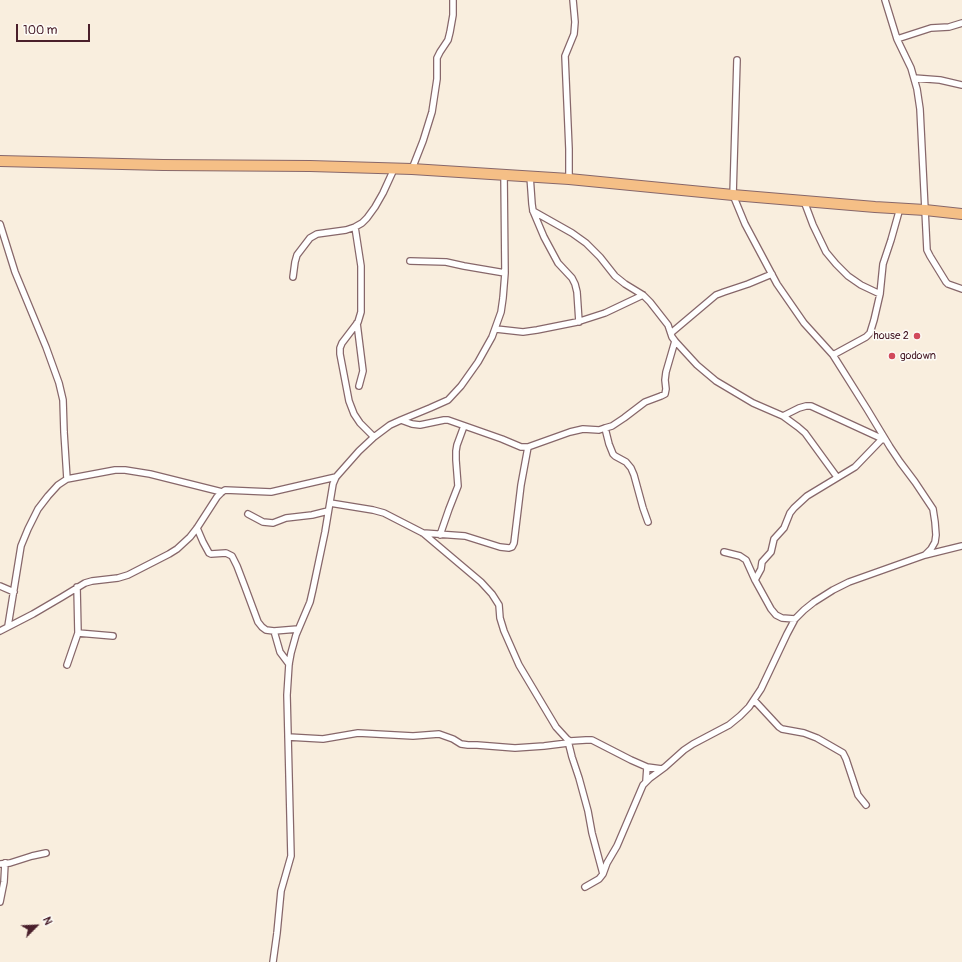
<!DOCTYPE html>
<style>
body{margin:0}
#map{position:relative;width:962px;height:962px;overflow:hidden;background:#f9eede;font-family:Pangolin,sans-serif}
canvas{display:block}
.north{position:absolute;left:16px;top:906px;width:40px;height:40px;-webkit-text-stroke:3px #fdfcf7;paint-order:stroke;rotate:66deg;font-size:11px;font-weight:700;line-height:16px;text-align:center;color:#4a1f2b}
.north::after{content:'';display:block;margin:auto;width:14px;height:18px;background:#4a1f2b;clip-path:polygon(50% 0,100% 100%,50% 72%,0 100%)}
.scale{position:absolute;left:16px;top:24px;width:74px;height:18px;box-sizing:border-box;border:2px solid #4a1f2b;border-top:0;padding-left:5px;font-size:12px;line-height:14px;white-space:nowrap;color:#4a1f2b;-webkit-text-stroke:3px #fdfcf7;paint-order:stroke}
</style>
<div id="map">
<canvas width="962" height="962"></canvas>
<div class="north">N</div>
<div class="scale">100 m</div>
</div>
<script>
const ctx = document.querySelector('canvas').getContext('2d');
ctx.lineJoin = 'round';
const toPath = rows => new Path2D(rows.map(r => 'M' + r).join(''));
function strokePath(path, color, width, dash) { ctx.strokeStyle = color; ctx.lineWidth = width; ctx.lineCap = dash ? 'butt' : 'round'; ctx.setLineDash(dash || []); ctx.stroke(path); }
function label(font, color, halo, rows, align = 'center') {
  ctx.font = font + ' Pangolin,sans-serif'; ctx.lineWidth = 3; ctx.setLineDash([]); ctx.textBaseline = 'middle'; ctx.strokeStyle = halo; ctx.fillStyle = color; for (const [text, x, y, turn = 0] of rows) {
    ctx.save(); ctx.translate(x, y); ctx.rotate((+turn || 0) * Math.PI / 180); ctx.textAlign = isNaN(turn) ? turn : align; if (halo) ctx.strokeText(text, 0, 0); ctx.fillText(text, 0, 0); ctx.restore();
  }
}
const street = toPath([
 [885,0,897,39,911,68,917,89,920,109,927,250,930,256,946,282,948,284,962,289],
 [897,39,931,28,949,27,962,23],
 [914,78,940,80,962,85],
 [412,169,423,141,432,112,437,79,437,58,440,52,448,40,450,32,453,15,453,0],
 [530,176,532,204,533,211,544,237,558,263,572,278,575,284,577,292,579,322],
 [569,179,569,149,565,56,574,34,575,22,573,0],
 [804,201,813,225,826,252,836,264,848,276,861,285,880,294],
 [533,211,572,233,586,243,600,257,615,276,625,284,643,295,650,302,668,325,672,337,675,341,697,365,716,381,753,403,783,416,798,427,805,433,837,477],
 [0,224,15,272,46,347,59,383,63,400,64,432,67,479],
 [355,227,361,266,361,312,358,322,342,343,340,348,340,354,349,401,354,414,360,423,374,437],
 [410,261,446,262,464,266,505,273],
 [293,277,295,262,297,255,310,238,317,234,346,230,355,227,362,223,367,218,375,207,383,193,394,169],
 [357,323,363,371,359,386],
 [496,329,523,332,537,330,577,322,605,313,643,295],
 [671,333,716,295,724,292,748,284,772,274],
 [833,355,866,337,870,333,874,320,880,294,883,264,891,240,900,208],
 [783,416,799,408,806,406,811,406,885,440],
 [401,420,412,424,420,425,444,420,448,420,502,439,521,447,528,447,570,432,583,429,599,430,605,428,612,426,624,418,645,402,661,396,665,394,666,389,665,380,666,372,675,341],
 [605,428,609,444,613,454,615,456,626,462,631,468,634,475,643,508,648,522],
 [330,503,373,510,384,513,423,533,481,582,492,594,499,605,500,618,504,631,519,665,556,727,567,739,570,741,586,740,592,740,631,760,647,767,662,769],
 [248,514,263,522,273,523,286,518,312,515,328,511],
 [197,528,203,542,209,553,211,554,226,553,232,556,237,566,245,587,258,622,262,627,266,630,274,631,298,629],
 [423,533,465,536,500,547,509,548,512,547,514,543,521,485,528,447],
 [440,535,449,509,458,486,456,460,456,451,457,445,464,426],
 [724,552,740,556,746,560,755,580,771,609,776,615,782,618,795,619],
 [925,555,962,546],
 [755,580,761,569,762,562,771,552,774,539,784,528,790,513,794,508,807,496,855,467,882,439],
 [0,586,14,592],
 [8,626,21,546,28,529,38,509,48,496,58,485,67,479,115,470,125,470,150,474,222,492],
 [0,631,33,614,62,597,85,583,92,581,118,578,128,575,169,554,177,549,190,537,197,528,217,497,222,492,225,490,271,492,336,477],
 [274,631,280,652,289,664],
 [78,633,113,636],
 [67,665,78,633,77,587],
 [754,700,779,727,782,729,804,733,817,738,843,753,846,759,858,795,866,805],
 [288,737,323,739,358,733,413,736,439,734,453,739,461,744,468,745,477,745,515,748,544,746,568,743],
 [568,741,572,757,579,778,588,811,592,833,603,874,599,879,585,887],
 [646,781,647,767],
 [0,864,10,863,32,856,46,853],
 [603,874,607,863,617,846,643,785,650,778,665,767,684,750,693,744,729,725,740,716,749,707,761,689,787,634,795,619,804,610,814,602,833,590,849,582,925,555,931,549,935,542,936,535,935,522,933,509,915,482,900,462,890,447,867,409,833,355,804,323,777,284,745,224,733,195,737,60],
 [0,902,4,882,5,863],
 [273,962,277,933,281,891,291,856,287,695,289,664,291,653,296,635,310,602,313,589,325,532,333,484,336,477,359,451,374,437,390,425,401,420,430,408,448,400,461,386,478,362,492,337,501,312,503,298,505,273,504,174]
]);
const highway = toPath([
 [0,161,163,165,310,166,412,169,569,179,733,195,875,207,925,210,962,214]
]);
const markers = [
 [917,336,4,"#d1495b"],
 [892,356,4,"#d1495b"]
];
const poiNames = [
 ["house 2",909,336],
 ["godown",900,356,"left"]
];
strokePath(street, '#87676a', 8);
strokePath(highway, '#87676a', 12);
strokePath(street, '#fff', 5.5);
strokePath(highway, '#f5bf86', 10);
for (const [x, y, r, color] of markers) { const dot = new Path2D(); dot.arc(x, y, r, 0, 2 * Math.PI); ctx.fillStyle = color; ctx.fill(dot); strokePath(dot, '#fdfcf7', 1.5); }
label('11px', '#4a1f2b', '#fdfcf7', poiNames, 'right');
</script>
